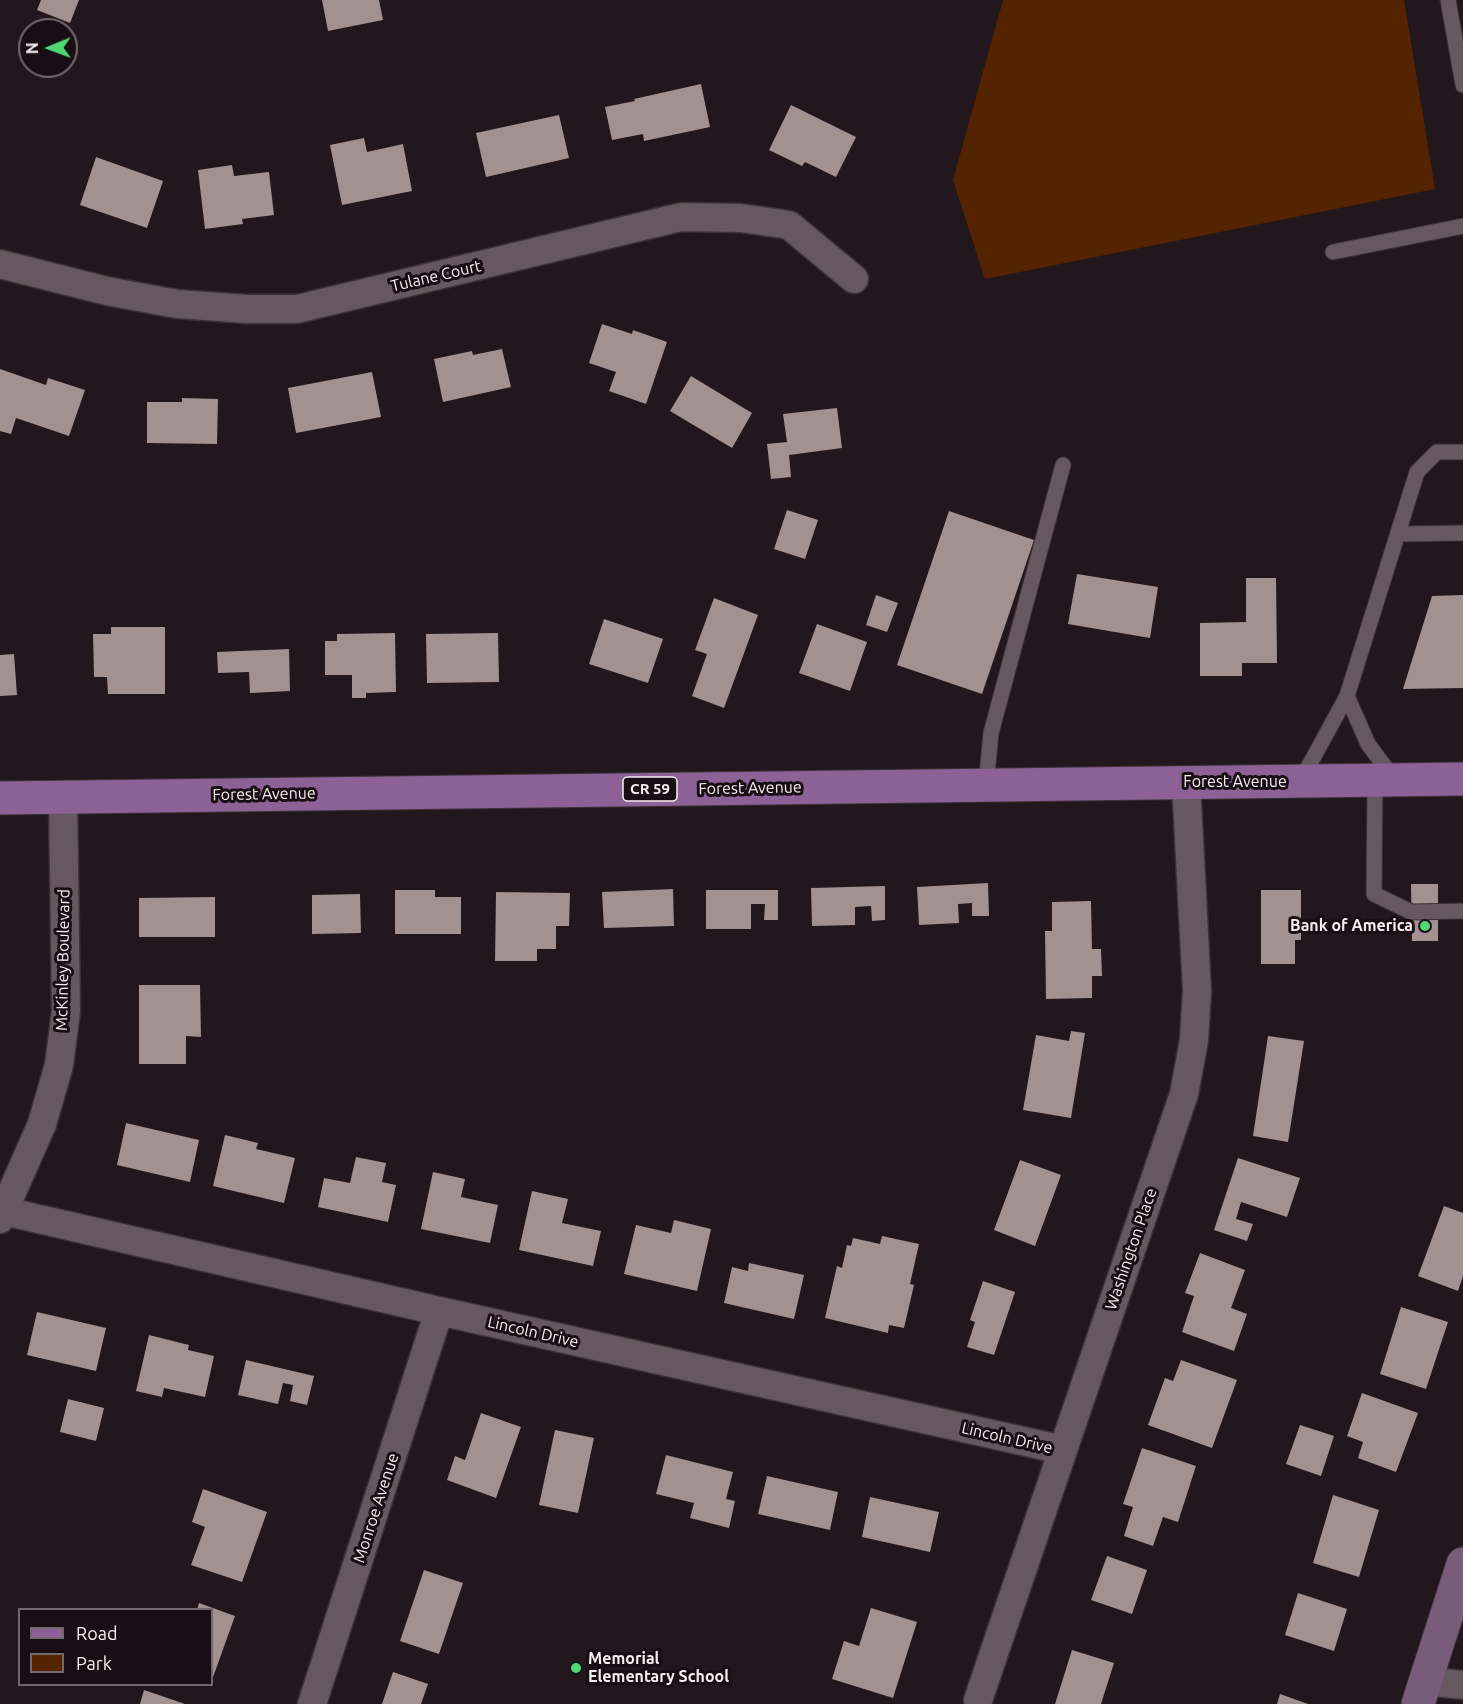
<!DOCTYPE html>
<style>
body{margin:0}
#map{position:relative;width:1463px;height:1704px;overflow:hidden;background:#22171d;font-family:Ubuntu,sans-serif}
canvas{display:block}
.legend{position:absolute;left:18px;top:1608px;width:195px;height:78px;box-sizing:border-box;background:#190e14;border:2px solid #72686d;margin:0;padding:8px 10px;list-style:none;font-size:18px;color:#f7eff2}
.legend li{display:flex;align-items:center;gap:12px;height:30px}
.legend b{width:30px;border:2px solid #72686d}
.north{position:absolute;left:18px;top:18px;width:60px;height:60px;box-sizing:border-box;background:#190e14;border:2px solid #72686d;border-radius:50%;rotate:269deg;font-size:16px;font-weight:700;line-height:24px;text-align:center;color:#f7eff2}
.north::after{content:'';display:block;margin:auto;width:21px;height:27px;background:#51d674;clip-path:polygon(50% 0,100% 100%,50% 72%,0 100%)}
</style>
<div id="map">
<canvas width="1463" height="1704"></canvas>
<ul class="legend">
<li><b style="height:8px;background:#8b6196"></b>Road</li>
<li><b style="height:16px;background:#542400"></b>Park</li>
</ul>
<div class="north">N</div>
</div>
<script>
const ctx = document.querySelector('canvas').getContext('2d');
ctx.lineJoin = 'round';
function fill(path, color) { ctx.fillStyle = color; ctx.fill(path, 'evenodd'); }
const toPath = rows => new Path2D(rows.map(r => 'M' + r).join(''));
function strokePath(path, color, width, dash) { ctx.strokeStyle = color; ctx.lineWidth = width; ctx.lineCap = dash ? 'butt' : 'round'; ctx.setLineDash(dash || []); ctx.stroke(path); }
function label(font, color, halo, rows, align = 'center') {
  ctx.font = font + ' Ubuntu,sans-serif'; ctx.lineWidth = 6; ctx.setLineDash([]); ctx.textBaseline = 'middle'; ctx.strokeStyle = halo; ctx.fillStyle = color; for (const [text, x, y, turn = 0] of rows) {
    ctx.save(); ctx.translate(x, y); ctx.rotate((+turn || 0) * Math.PI / 180); ctx.textAlign = isNaN(turn) ? turn : align; if (halo) ctx.strokeText(text, 0, 0); ctx.fillText(text, 0, 0); ctx.restore();
  }
}
const green = toPath([
 [1003,0,1404,0,1435,189,985,279,953,180]
]);
const building = toPath([
 [41,0,79,0,70,23,37,10],
 [322,0,379,0,383,20,328,31],
 [701,84,710,127,644,141,643,134,612,140,605,107,635,101,634,99],
 [791,105,856,137,836,177,805,162,802,166,769,150],
 [559,115,569,158,486,177,476,133],
 [364,138,367,152,403,144,412,191,342,205,330,145],
 [96,157,163,181,147,228,80,205],
 [232,165,234,176,269,172,274,215,242,219,243,224,205,229,198,170],
 [602,324,632,334,633,330,667,342,646,404,609,391,616,372,589,363],
 [502,349,511,387,443,402,434,359,472,351,473,355],
 [0,369,46,385,48,378,85,390,69,436,16,418,11,434,0,431],
 [372,372,381,417,296,433,288,388],
 [691,376,752,413,732,448,670,411],
 [182,398,218,399,217,444,147,443,147,402,182,402],
 [837,408,842,448,789,455,791,477,771,479,767,444,787,442,783,414],
 [787,510,818,520,805,559,774,549],
 [949,511,1034,540,982,694,897,665],
 [1077,574,1158,587,1150,638,1068,624],
 [1246,578,1276,578,1277,663,1242,663,1242,676,1200,676,1200,623,1246,622],
 [876,595,898,603,887,632,866,625],
 [1463,595,1463,688,1403,689,1432,596],
 [714,598,758,615,724,708,692,696,707,654,695,650],
 [604,619,663,639,648,683,589,664],
 [817,624,867,642,850,691,799,673],
 [111,627,165,627,165,694,108,694,107,677,94,677,93,634,111,634],
 [395,633,396,692,366,693,366,698,352,698,352,675,325,675,325,641,337,641,337,634],
 [498,633,499,682,427,683,426,634],
 [289,649,290,691,250,693,249,672,218,673,217,652],
 [14,654,17,695,0,696,0,655],
 [988,883,989,916,972,916,972,903,958,904,959,923,919,925,917,887],
 [1411,884,1438,884,1438,941,1412,941],
 [885,886,885,920,872,921,871,906,855,907,855,925,812,926,811,888],
 [673,889,674,926,604,928,602,892],
 [395,890,435,890,435,897,461,897,461,934,395,934],
 [706,890,778,890,778,920,764,920,765,904,751,904,751,929,706,929],
 [1261,890,1301,890,1301,940,1295,940,1295,964,1261,964],
 [496,892,570,893,569,926,556,926,556,949,537,949,537,961,495,961],
 [360,894,361,933,312,934,312,895],
 [215,897,215,937,139,937,139,898],
 [1091,901,1092,949,1101,949,1102,976,1092,976,1092,998,1046,999,1045,931,1052,931,1052,902],
 [139,985,200,985,201,1037,186,1036,186,1064,139,1064],
 [1071,1031,1085,1033,1071,1118,1023,1110,1036,1035,1069,1041],
 [1268,1036,1304,1041,1288,1142,1253,1136],
 [126,1123,199,1140,190,1182,117,1165],
 [225,1135,258,1143,256,1149,295,1158,284,1203,213,1186],
 [356,1157,386,1163,382,1182,396,1185,388,1222,318,1207,324,1178,350,1183],
 [1238,1158,1300,1178,1287,1217,1241,1202,1236,1219,1253,1224,1247,1241,1214,1230],
 [1020,1160,1061,1175,1035,1246,994,1230],
 [433,1172,465,1179,461,1197,498,1205,490,1243,421,1229],
 [532,1191,568,1199,562,1223,601,1231,593,1266,519,1250],
 [1444,1206,1463,1213,1463,1276,1458,1291,1418,1276],
 [674,1220,711,1229,697,1291,624,1274,636,1225,671,1233],
 [882,1236,919,1244,910,1284,914,1285,904,1328,889,1325,888,1333,825,1318,837,1266,842,1268,847,1245,851,1246,853,1238,880,1244],
 [1200,1253,1245,1270,1231,1308,1247,1314,1234,1351,1182,1332,1194,1296,1185,1293],
 [749,1263,804,1275,794,1319,724,1303,732,1267,748,1271],
 [983,1281,1015,1292,994,1355,967,1347,975,1322,970,1320],
 [1401,1307,1448,1322,1426,1389,1380,1374],
 [37,1312,106,1328,96,1371,27,1355],
 [149,1335,189,1345,188,1350,214,1356,205,1397,164,1388,162,1397,136,1391],
 [246,1360,314,1376,307,1405,290,1401,293,1385,283,1383,278,1404,238,1395],
 [1181,1360,1237,1380,1212,1448,1148,1425,1165,1378,1173,1381],
 [1362,1393,1418,1413,1396,1472,1358,1458,1363,1442,1347,1436],
 [68,1399,104,1408,96,1441,60,1432],
 [481,1413,521,1427,496,1498,447,1480,455,1456,465,1460],
 [1300,1425,1334,1436,1321,1476,1286,1464],
 [555,1430,594,1438,578,1513,539,1505],
 [1142,1448,1196,1466,1178,1522,1163,1517,1153,1546,1124,1536,1133,1507,1123,1504],
 [666,1455,733,1472,726,1499,735,1501,729,1528,690,1518,694,1503,656,1494],
 [767,1476,838,1492,830,1530,758,1514],
 [203,1489,267,1512,242,1582,191,1565,205,1527,192,1522],
 [1333,1495,1379,1510,1359,1577,1313,1563],
 [870,1497,939,1512,930,1552,862,1537],
 [1107,1556,1147,1570,1132,1614,1091,1600],
 [424,1570,463,1583,439,1654,400,1641],
 [1298,1593,1347,1609,1334,1651,1285,1635],
 [199,1603,235,1616,212,1680,212,1610,197,1610],
 [871,1608,917,1622,893,1698,832,1679,844,1641,859,1646],
 [1072,1650,1114,1663,1101,1704,1055,1704],
 [393,1672,428,1684,421,1704,382,1704],
 [144,1690,185,1704,140,1704],
 [1280,1694,1308,1704,1277,1704]
]);
const lane = toPath([
 [1448,0,1463,85],
 [1333,252,1463,226],
 [1399,534,1463,533],
 [1347,696,1368,744,1394,779],
 [1375,780,1374,894,1411,912,1463,911],
 [1300,782,1347,696,1417,472,1437,452,1463,452],
 [986,785,991,733,1063,465]
]);
const street = toPath([
 [0,264,107,291,177,304,247,309,297,309,681,217,741,218,789,225,854,279],
 [4,1211,439,1311,1063,1450],
 [0,1219,42,1124,59,1065,66,1011,63,797],
 [1425,1681,1463,1685],
 [978,1700,1184,1094,1194,1040,1197,991,1186,782],
 [312,1704,439,1311]
]);
const secondary = toPath([
 [1418,1704,1463,1564]
]);
const primary = toPath([
 [0,798,1463,779]
]);
const markers = [
 [1425,926,6,"#51d674"],
 [576,1668,6,"#51d674"]
];
const shields = [
 [650,789,54]
];
const shieldNames = [
 ["CR 59",650,789]
];
const streetNames = [
 ["Tulane Court",436,276,-13],
 ["Forest Avenue",1235,782],
 ["Forest Avenue",750,788,-1],
 ["Forest Avenue",264,794,-1],
 ["McKinley Boulevard",63,960,-89],
 ["Washington Place",1131,1249,-71],
 ["Lincoln Drive",533,1332,13],
 ["Lincoln Drive",1007,1438,13],
 ["Monroe Avenue",376,1508,-72]
];
const poiNames = [
 ["Bank of America",1413,926],
 ["Memorial",588,1659,"left"],
 ["Elementary School",588,1677,"left"]
];
fill(green, '#542400');
fill(building, '#a19190');
strokePath(lane, '#3a3336', 17);
strokePath(street, '#3a3336', 31);
strokePath(secondary, '#3a3336', 35);
strokePath(primary, '#3a3336', 35);
strokePath(lane, '#65585e', 15);
strokePath(street, '#65585e', 28);
strokePath(secondary, '#785c7a', 33);
strokePath(primary, '#8b6196', 33);
for (const [x, y, r, color] of markers) { const dot = new Path2D(); dot.arc(x, y, r, 0, 2 * Math.PI); ctx.fillStyle = color; ctx.fill(dot); strokePath(dot, '#190e14', 2); }
for (const [x, y, w] of shields) { const box = new Path2D(); box.roundRect(x - w / 2, y - 12, w, 24, 4.5); ctx.fillStyle = '#190e14'; ctx.fill(box); strokePath(box, '#f7eff2', 1.5); }
label('bold 15px', '#f7eff2', null, shieldNames);
label('16px', '#f7eff2', '#190e14', streetNames);
label('bold 16px', '#f7eff2', '#190e14', poiNames, 'right');
</script>
